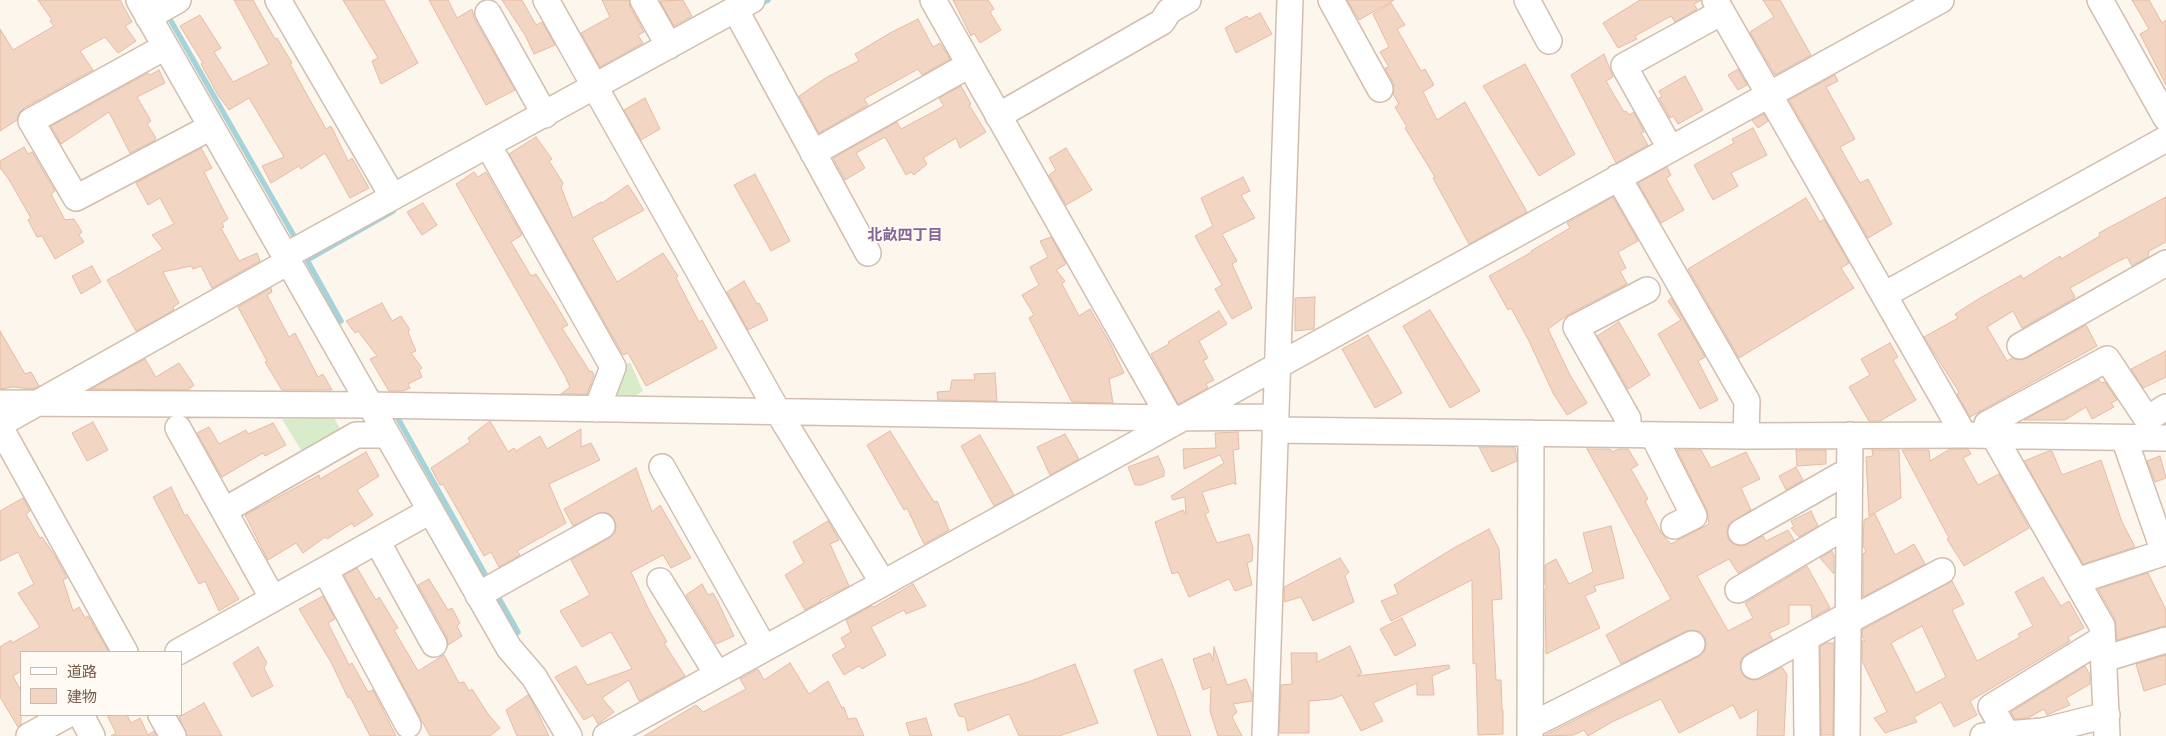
<!DOCTYPE html>
<meta charset="utf-8">
<style>
body{margin:0}
#map{position:relative;width:2166px;height:736px;overflow:hidden;background:#fdf6ec;font-family:"Fira Sans Condensed","Noto Sans JP",sans-serif}
canvas{display:block}
.legend{position:absolute;left:20px;top:651px;width:162px;height:65px;box-sizing:border-box;background:#fffaf3;border:1px solid #cabbb1;margin:0;padding:6px 9px;list-style:none;font-size:15px;color:#7a5c4d}
.legend li{display:flex;align-items:center;gap:10px;height:25px}
.legend b{width:25px;border:1px solid #cabbb1}
</style>
<div id="map">
<canvas width="2166" height="736"></canvas>
<ul class="legend">
<li><b style="height:6px;background:#fff"></b>道路</li>
<li><b style="height:14px;background:#f3d5c3"></b>建物</li>
</ul>
</div>
<script>
const ctx = document.querySelector('canvas').getContext('2d');
ctx.lineJoin = 'round';
function fill(path, color) { ctx.fillStyle = color; ctx.fill(path, 'evenodd'); }
const toPath = rows => new Path2D(rows.map(r => 'M' + r).join(''));
function strokePath(path, color, width, dash) { ctx.strokeStyle = color; ctx.lineWidth = width; ctx.lineCap = dash ? 'butt' : 'round'; ctx.setLineDash(dash || []); ctx.stroke(path); }
function label(font, color, halo, rows, align = 'center') {
  ctx.font = font + ' "Fira Sans Condensed","Noto Sans JP",sans-serif'; ctx.lineWidth = 4; ctx.setLineDash([]); ctx.textBaseline = 'middle'; ctx.strokeStyle = halo; ctx.fillStyle = color; for (const [text, x, y, turn = 0] of rows) {
    ctx.save(); ctx.translate(x, y); ctx.rotate((+turn || 0) * Math.PI / 180); ctx.textAlign = isNaN(turn) ? turn : align; if (halo) ctx.strokeText(text, 0, 0); ctx.fillText(text, 0, 0); ctx.restore();
  }
}
const green = toPath([
 [630,362,643,391,621,405,607,402,616,372],
 [334,418,342,432,304,455,282,419]
]);
const stream = toPath([
 [758,5,768,0],
 [171,21,294,236],
 [341,321,307,260,393,211],
 [399,415,396,415,490,583],
 [496,593,518,632]
]);
const building = toPath([
 [38,0,120,0,132,22,125,26,136,41,118,53,105,37,80,51,93,70,24,108,19,113,17,120,0,131,0,29,13,50,54,26,50,21,52,20,38,0],
 [234,0,253,0,275,39,277,38,292,63,290,64,326,129,331,126,348,161,352,158,369,188,350,198,325,153,301,169,299,166,271,183,262,166,284,157,249,98,229,110,218,95,201,64,203,63,180,26,200,15,221,48,214,52,233,82,269,64,234,0],
 [343,0,384,0,418,63,381,84,372,61,378,58,343,0],
 [429,0,448,0,457,18,472,9,475,20,515,90,486,105,429,0],
 [502,0,522,0,536,25,542,22,555,45,534,54,525,35,502,0],
 [602,0,629,0,630,7,644,32,638,35,643,43,600,67,581,33,610,17,602,0],
 [683,0,692,16,674,26,660,1,683,0],
 [953,0,988,0,994,9,990,12,1001,30,980,43,974,33,971,36,953,0],
 [1347,0,1394,0,1359,20,1347,0],
 [1640,0,1701,0,1694,4,1697,9,1675,22,1671,16,1635,36,1637,39,1618,48,1603,23,1640,0],
 [1763,0,1780,0,1811,55,1775,75,1750,32,1774,17,1763,0],
 [2132,0,2149,0,2162,23,2166,20,2166,85,2140,34,2149,29,2132,0],
 [1391,3,1405,25,1397,29,1421,71,1425,69,1434,85,1423,92,1437,120,1465,102,1527,212,1469,244,1433,178,1435,177,1405,128,1407,127,1395,107,1399,104,1393,94,1394,84,1385,68,1389,67,1380,52,1389,47,1373,14,1391,3],
 [1260,13,1272,34,1236,53,1225,28,1247,16,1249,19,1260,13],
 [918,19,933,47,940,43,950,59,922,75,918,69,864,99,868,105,819,133,799,96,827,77,859,61,855,54,890,33,918,19],
 [1604,54,1613,77,1606,81,1624,112,1626,111,1629,115,1634,112,1644,132,1641,133,1648,145,1616,163,1571,75,1604,54],
 [1525,64,1575,154,1539,176,1483,86,1525,64],
 [1738,69,1747,85,1738,90,1728,75,1738,69],
 [159,70,165,83,137,97,151,121,147,124,156,138,154,141,130,153,109,112,61,144,51,126,148,73,150,75,159,70],
 [1835,75,1838,81,1826,87,1855,139,1840,147,1860,183,1868,179,1892,224,1868,238,1789,100,1835,75],
 [1685,76,1703,110,1678,124,1673,116,1670,118,1659,98,1662,97,1659,91,1685,76],
 [961,86,971,104,969,105,986,132,960,148,956,138,923,158,927,164,914,175,911,172,906,175,885,137,856,153,865,168,845,180,833,158,897,122,901,129,944,106,939,98,961,86],
 [645,98,660,129,641,140,624,110,645,98],
 [1764,114,1768,121,1758,128,1752,120,1764,114],
 [1753,128,1767,155,1731,173,1738,186,1713,200,1694,165,1734,143,1732,139,1753,128],
 [536,137,552,159,549,161,563,183,561,187,573,218,601,202,602,203,628,185,644,210,592,238,617,282,663,253,678,276,676,278,699,322,702,320,717,348,646,386,628,353,623,355,509,154,536,137],
 [24,147,28,154,32,152,55,191,51,194,65,220,74,219,82,232,79,235,84,242,55,259,42,236,37,237,28,220,31,218,8,178,0,168,0,161,24,147],
 [201,148,212,168,204,172,228,219,222,223,224,227,221,228,239,261,257,253,260,261,212,288,201,266,193,269,191,266,163,272,179,303,173,307,174,310,136,331,107,280,163,249,152,235,174,224,160,198,148,205,136,183,201,148],
 [1066,148,1092,190,1066,205,1049,175,1056,170,1049,158,1066,148],
 [1667,167,1671,175,1666,178,1684,210,1661,223,1638,183,1667,167],
 [474,172,478,177,486,172,522,235,511,242,531,276,536,274,556,305,568,325,562,328,590,372,592,371,594,375,587,394,561,394,570,387,565,376,456,184,474,172],
 [755,174,790,241,771,251,734,185,755,174],
 [1243,177,1250,191,1241,195,1255,218,1222,234,1237,261,1232,264,1252,308,1232,319,1215,289,1222,285,1195,236,1213,226,1201,198,1243,177],
 [1613,197,1638,241,1618,252,1626,268,1620,271,1627,284,1569,314,1548,329,1570,375,1587,403,1567,415,1553,393,1529,341,1511,308,1508,310,1489,276,1532,252,1531,251,1570,228,1567,223,1613,197],
 [2166,197,2166,242,2149,251,2148,257,2132,266,2127,257,2115,263,2070,288,2075,297,2073,299,2022,328,2013,311,1987,327,2007,361,2012,358,2019,360,2027,358,2086,325,2097,346,1970,417,1957,394,1959,392,1924,337,1958,318,1955,314,1980,298,2021,275,2023,279,2060,256,2061,259,2100,236,2099,233,2166,197],
 [1806,198,1820,222,1824,219,1849,263,1841,268,1854,288,1739,358,1688,269,1806,198],
 [423,203,437,225,422,235,407,212,423,203],
 [1051,237,1066,264,1056,270,1065,281,1062,284,1079,316,1090,309,1111,345,1124,373,1109,379,1113,403,1072,402,1029,318,1034,315,1022,295,1039,285,1030,267,1048,257,1040,241,1051,237],
 [92,266,101,282,81,294,72,276,92,266],
 [744,281,757,304,759,303,768,320,748,330,727,292,744,281],
 [271,288,272,292,267,295,289,337,295,333,318,377,323,374,332,390,282,390,265,362,267,361,238,307,271,288],
 [1315,297,1314,329,1295,331,1295,298,1315,297],
 [1671,298,1705,357,1698,361,1718,400,1700,409,1658,334,1681,320,1668,301,1671,298],
 [382,303,392,321,401,316,410,330,408,332,416,351,411,353,422,368,419,370,422,377,408,384,410,388,403,391,389,391,370,359,377,356,358,331,355,333,346,321,382,303],
 [1430,310,1480,391,1450,408,1403,326,1430,310],
 [1219,311,1227,324,1199,341,1208,358,1203,361,1214,380,1206,384,1208,388,1178,404,1151,354,1169,344,1168,342,1219,311],
 [1619,322,1650,375,1628,389,1597,336,1619,322],
 [0,331,25,374,31,372,39,386,33,389,13,387,0,389,0,331],
 [1368,335,1402,393,1375,408,1342,349,1368,335],
 [1890,343,1898,357,1893,360,1916,400,1880,421,1869,421,1849,387,1870,375,1861,359,1890,343],
 [2166,351,2166,377,2143,388,2131,369,2166,351],
 [145,359,156,377,179,363,194,385,188,390,91,389,145,359],
 [995,373,997,401,938,400,937,392,950,391,952,380,975,380,974,374,995,373],
 [2099,380,2101,383,2105,382,2117,400,2111,403,2114,407,2092,419,2086,407,2065,420,2024,420,2099,380],
 [490,421,508,452,514,448,516,451,540,436,547,449,581,429,581,447,591,443,600,460,549,484,566,523,517,551,520,555,499,567,491,552,484,556,443,484,440,485,431,468,470,442,468,438,490,421],
 [93,422,108,450,87,461,72,433,93,422],
 [273,423,286,445,265,456,263,453,222,477,197,433,209,427,219,444,246,430,248,434,273,423],
 [890,431,934,502,937,501,949,530,924,544,907,508,904,510,867,445,890,431],
 [1238,432,1239,449,1233,450,1236,485,1234,483,1202,492,1209,512,1205,514,1217,543,1249,534,1253,548,1252,561,1247,563,1252,585,1235,591,1229,579,1189,597,1178,572,1172,574,1155,522,1183,510,1186,514,1185,497,1173,500,1171,496,1224,463,1220,455,1184,469,1183,449,1216,448,1215,433,1238,432],
 [1065,434,1079,459,1050,475,1037,447,1065,434],
 [980,435,1014,495,994,506,961,446,980,435],
 [1479,447,1515,447,1517,461,1492,472,1479,447],
 [1587,449,1610,449,1612,452,1619,449,1628,449,1638,465,1631,469,1648,499,1645,501,1661,533,1671,544,1709,524,1707,510,1677,450,1701,450,1711,468,1746,452,1760,479,1741,488,1751,510,1729,524,1727,531,1728,539,1733,544,1741,546,1763,536,1766,541,1788,530,1794,540,1738,573,1729,559,1697,576,1728,631,1753,618,1745,603,1807,566,1830,608,1812,618,1811,605,1789,605,1789,624,1769,633,1773,640,1747,654,1742,658,1740,665,1742,673,1746,678,1753,680,1761,679,1782,667,1787,675,1784,736,1757,736,1758,709,1740,719,1733,705,1679,733,1661,699,1612,722,1588,736,1584,730,1574,735,1544,736,1698,657,1704,652,1706,645,1705,638,1700,632,1693,630,1686,631,1621,664,1606,635,1671,599,1587,449],
 [1950,449,1968,449,1971,454,1963,458,1978,485,1999,474,2029,528,1964,566,1947,539,1949,538,1902,450,1929,450,1930,461,1950,449],
 [1796,450,1826,450,1826,464,1797,466,1796,450],
 [1872,450,1899,450,1901,498,1869,516,1866,457,1873,456,1872,450],
 [2049,451,2052,451,2062,475,2101,460,2122,522,2135,547,2083,564,2024,461,2049,451],
 [366,452,379,476,357,490,373,515,354,527,352,523,327,539,325,537,303,553,296,543,268,560,245,515,319,475,320,479,366,452],
 [1158,456,1164,470,1164,476,1141,485,1135,485,1128,467,1158,456],
 [2160,456,2166,478,2155,482,2147,461,2160,456],
 [1796,467,1803,480,1786,490,1779,476,1796,467],
 [636,468,652,512,660,505,691,558,671,568,663,555,631,572,649,610,667,642,664,643,685,676,639,701,629,680,602,698,614,712,598,724,593,715,584,720,555,677,576,666,587,685,632,669,611,632,582,647,560,611,590,595,571,560,609,538,615,533,616,526,614,519,610,514,602,512,573,526,564,509,636,468],
 [171,487,185,516,187,514,239,599,219,611,205,581,199,584,153,497,171,487],
 [23,498,30,511,26,514,40,538,42,537,55,556,67,578,63,580,73,611,79,607,85,618,88,616,109,652,21,652,21,671,13,676,21,691,21,724,18,727,0,697,0,647,11,640,12,643,40,627,18,593,34,584,18,552,0,561,0,511,23,498],
 [1811,511,1818,526,1799,537,1791,528,1794,527,1791,521,1811,511],
 [1875,514,1895,555,1914,544,1925,564,1863,597,1863,554,1866,551,1863,546,1864,520,1875,514],
 [828,521,839,540,830,544,849,586,820,600,821,601,805,610,785,575,804,563,793,542,828,521],
 [1611,526,1624,578,1594,586,1596,591,1585,596,1600,628,1546,654,1545,589,1547,588,1545,583,1545,565,1556,559,1569,584,1593,572,1583,533,1611,526],
 [1489,529,1499,549,1502,599,1492,600,1496,680,1501,680,1502,710,1503,710,1503,734,1478,735,1476,663,1473,664,1472,580,1391,621,1381,601,1398,594,1394,585,1452,549,1489,529],
 [1832,551,1834,555,1834,574,1820,558,1832,551],
 [1340,558,1349,572,1345,576,1354,602,1313,621,1301,597,1284,602,1284,587,1340,558],
 [357,568,376,600,379,597,398,628,394,630,418,671,444,655,459,683,464,682,469,691,472,689,488,714,500,728,490,736,430,736,344,575,357,568],
 [2148,573,2166,610,2166,626,2117,640,2115,619,2098,589,2148,573],
 [2043,577,2061,606,2069,601,2084,628,2068,637,2070,641,1970,701,1977,715,1954,727,1941,702,1914,717,1917,722,1885,733,1874,718,1887,712,1862,661,1862,641,1865,641,1862,636,1862,630,1952,581,1964,604,1952,610,1977,661,2020,637,2018,634,2033,626,2015,592,2043,577],
 [1922,626,1946,677,1916,693,1891,643,1922,626],
 [429,579,448,610,452,608,460,623,457,626,462,636,448,645,447,637,418,585,429,579],
 [702,584,708,595,713,593,718,602,734,636,716,644,686,595,702,584],
 [913,584,926,606,906,614,904,610,871,627,886,655,862,669,859,666,844,675,832,655,846,647,841,638,851,632,846,620,871,606,874,607,913,584],
 [323,596,335,619,328,623,349,665,352,663,368,692,373,690,396,736,370,736,350,697,348,698,332,664,299,609,323,596],
 [1402,618,1416,645,1395,656,1380,629,1402,618],
 [1826,643,1834,643,1833,735,1821,735,1820,646,1826,643],
 [1350,646,1362,673,1357,676,1449,665,1450,668,1432,676,1434,695,1417,695,1417,683,1373,703,1383,721,1361,731,1342,695,1333,699,1309,701,1309,733,1279,733,1281,685,1292,684,1291,653,1317,653,1317,662,1350,646],
 [258,647,267,663,264,668,273,686,252,697,233,663,258,647],
 [1214,647,1227,685,1246,679,1252,694,1252,701,1233,704,1237,712,1232,717,1242,736,1218,736,1210,711,1211,687,1203,690,1193,659,1210,653,1213,661,1214,647],
 [2166,655,2166,684,2144,691,2136,664,2166,655],
 [1162,659,1175,692,1191,736,1158,736,1134,670,1162,659],
 [790,663,809,694,828,681,842,708,844,707,848,719,856,718,864,736,644,736,696,705,703,712,746,689,740,679,758,669,764,680,790,663],
 [1075,664,1098,723,1059,736,1019,736,1009,714,968,731,965,717,959,716,954,704,1028,682,1075,664],
 [2085,666,2090,675,2090,684,2066,698,2070,705,2047,715,2044,709,2028,718,2015,719,2011,712,2085,666],
 [528,695,534,705,549,736,517,736,506,710,528,695],
 [204,703,222,736,187,736,179,717,204,703],
 [107,715,127,715,131,723,140,718,148,735,154,731,156,736,111,736,116,733,107,715],
 [926,718,932,736,910,736,906,723,926,718]
]);
const minor = toPath([
 [139,0,509,648,534,677,569,736],
 [278,0,393,197],
 [546,0,778,412,883,583],
 [643,0,669,46],
 [933,0,1170,418],
 [1331,0,1380,89],
 [1527,0,1549,41],
 [1715,0,1964,435],
 [2100,0,2166,118],
 [735,9,868,253],
 [488,13,545,115],
 [148,17,178,0],
 [165,47,31,121,76,198,211,127],
 [998,116,1162,22,1169,11,1188,0],
 [488,145,613,367,597,409],
 [1670,148,1624,66,1722,12],
 [813,153,969,65],
 [1618,177,1747,401,1746,436],
 [285,256,752,0],
 [1884,295,2166,139],
 [2020,346,2166,263],
 [0,403,370,405,1170,418,1276,417],
 [0,424,288,262],
 [0,427,125,652],
 [178,428,273,599],
 [1275,430,1746,436,1964,435,2166,438],
 [1628,434,1628,419,1576,327,1647,290],
 [1653,435,1694,516,1674,526],
 [2124,438,2164,552],
 [662,467,764,648],
 [225,510,356,435,386,435],
 [1741,532,1841,475,1849,475],
 [377,541,434,644],
 [325,570,408,725],
 [660,581,717,674],
 [2077,581,2166,552],
 [1738,590,1839,530,1848,530],
 [478,595,602,526],
 [1848,621,1942,571],
 [1806,639,1807,736],
 [178,652,430,511],
 [2104,659,2166,640],
 [1754,666,1848,615],
 [81,715,92,736],
 [161,715,173,736],
 [1530,726,1692,644],
 [2007,734,1991,707,2102,639],
 [29,736,67,715],
 [606,736,1941,0],
 [1265,736,1290,0],
 [1530,736,1531,433],
 [1847,736,1850,435],
 [1983,736,2043,731,2107,715],
 [2107,736,2102,626,1987,424,2107,359,2147,419,2166,407]
]);
const neighbourhoodNames = [
 ["北畝四丁目",905,236]
];
fill(green, '#d8ecc9');
strokePath(stream, '#a5d3da', 5.5);
fill(building, '#f3d5c3');
strokePath(building, '#e6bba3', 1);
strokePath(minor, '#d1beb0', 28);
strokePath(minor, '#fff', 25);
label('bold 15px', '#846695', '#fffaf3', neighbourhoodNames);
</script>
